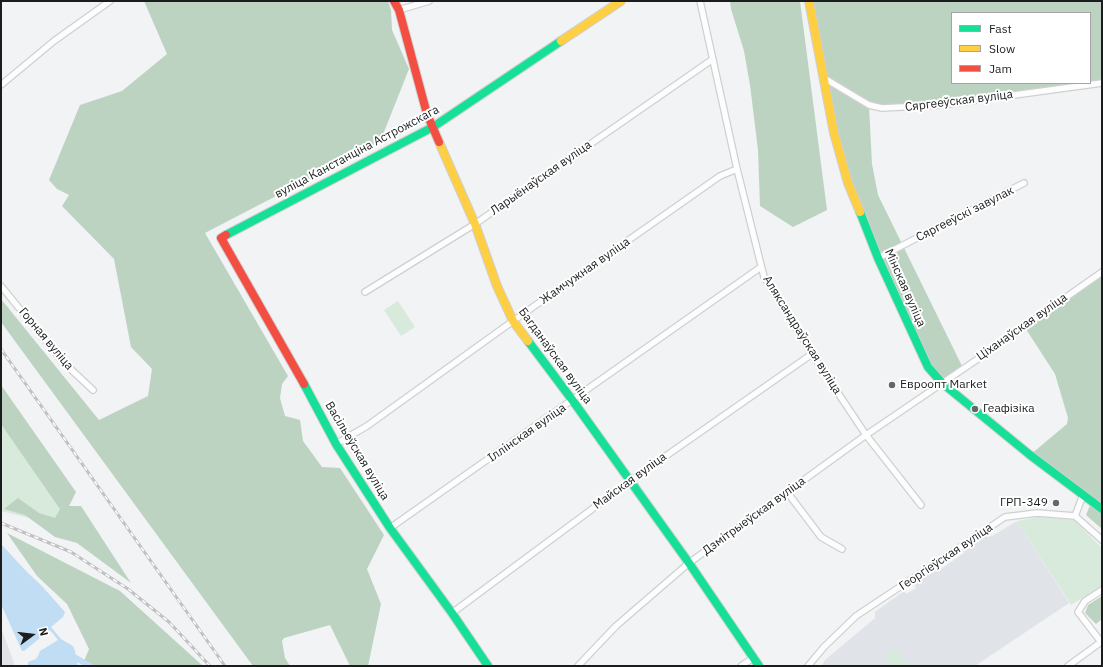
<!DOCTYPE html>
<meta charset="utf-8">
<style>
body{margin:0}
#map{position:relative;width:1103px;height:667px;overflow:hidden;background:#f1f3f4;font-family:"IBM Plex Sans",sans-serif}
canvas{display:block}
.frame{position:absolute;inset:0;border:2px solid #1b1c1d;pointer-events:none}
.legend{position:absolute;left:951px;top:12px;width:140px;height:72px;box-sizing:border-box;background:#fff;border:1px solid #a4a4a5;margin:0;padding:5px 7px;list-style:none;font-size:12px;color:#1b1c1d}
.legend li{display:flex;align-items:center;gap:8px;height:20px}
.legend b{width:20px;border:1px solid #a4a4a5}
.north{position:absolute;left:12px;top:615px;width:40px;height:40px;-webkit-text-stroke:3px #fff;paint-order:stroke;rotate:75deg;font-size:11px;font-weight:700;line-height:16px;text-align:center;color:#1b1c1d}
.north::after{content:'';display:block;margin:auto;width:14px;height:18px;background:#1b1c1d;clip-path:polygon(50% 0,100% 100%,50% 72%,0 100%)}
</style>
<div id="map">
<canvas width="1103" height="667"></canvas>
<div class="frame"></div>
<ul class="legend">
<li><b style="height:5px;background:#16e098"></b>Fast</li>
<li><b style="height:5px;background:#ffcf43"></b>Slow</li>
<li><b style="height:5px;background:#f24e42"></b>Jam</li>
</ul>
<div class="north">N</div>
</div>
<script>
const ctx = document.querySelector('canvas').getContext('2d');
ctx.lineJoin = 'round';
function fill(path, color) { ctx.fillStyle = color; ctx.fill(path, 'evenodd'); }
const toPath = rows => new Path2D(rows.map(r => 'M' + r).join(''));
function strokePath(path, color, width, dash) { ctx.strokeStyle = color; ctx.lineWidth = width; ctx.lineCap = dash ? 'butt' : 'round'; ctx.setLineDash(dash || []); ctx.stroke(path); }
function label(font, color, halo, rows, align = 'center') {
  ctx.font = font + ' "IBM Plex Sans",sans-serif'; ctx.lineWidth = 4; ctx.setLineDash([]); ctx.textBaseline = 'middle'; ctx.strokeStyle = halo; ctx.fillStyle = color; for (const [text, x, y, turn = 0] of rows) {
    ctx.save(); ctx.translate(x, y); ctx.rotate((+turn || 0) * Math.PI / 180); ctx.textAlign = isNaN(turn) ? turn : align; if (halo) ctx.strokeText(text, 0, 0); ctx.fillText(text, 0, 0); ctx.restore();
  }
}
const built = toPath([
 [1017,521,1069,603,975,666,822,666,825,660,875,618,875,612,904,591,906,594,916,588,914,584,936,569,938,571,964,553,963,550,988,532,992,536],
 [1,627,15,666,1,666]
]);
const green = toPath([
 [398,301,415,327,401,336,384,310],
 [1,413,65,512,58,525,1,511],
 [1038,517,1074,520,1102,548,1102,586,1071,605,1017,521],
 [895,648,900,655,909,666,891,666,884,655]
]);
const forest = toPath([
 [144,1,388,1,391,10,392,30,409,69,380,142,205,233,288,376,282,384,280,398,285,416,300,420,303,441,322,467,340,468,384,535,367,569,381,604,368,666,350,666,330,625,284,638,282,641,285,658,290,666,253,666,1,322,1,299,99,420,148,396,152,369,131,347,114,259,62,206,69,195,57,189,49,180,80,105,122,91,167,54],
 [730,1,800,1,827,210,793,227,760,206,758,150,750,85,744,51,731,9],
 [809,1,1102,1,1102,83,941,105,869,106,872,164,878,195,963,368,942,383,933,374,848,183],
 [952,13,1090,13,1090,83,952,83],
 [1102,272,1102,509,1030,455,1067,424,1068,418,1055,374,1024,326],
 [1,385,76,492,69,506,81,506,131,583,77,543,55,537,25,515,4,509,18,498,39,513,55,518,60,509,1,424],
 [1091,503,1102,512,1102,529,1086,515],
 [7,533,120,591,203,666,82,666,89,649,67,604,37,576],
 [1102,596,1102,619,1096,624,1085,613,1088,605]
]);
const water = toPath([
 [1,544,27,572,41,585,65,612,63,617,51,627,61,639,73,646,75,651,78,666,28,665,28,662,36,659,38,656,40,651,58,640,50,630,24,651,22,651,1,604]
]);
const canal = toPath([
 [76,658,90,666]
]);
const street = toPath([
 [700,1,737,169,764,277,812,354,866,435,921,505],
 [399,10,429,1],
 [824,78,869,105,882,108,941,105,1102,83],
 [1,85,54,41,110,1],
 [878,258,1024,183],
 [1,286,63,362,93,390],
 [365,292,475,224,713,59],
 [336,444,367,426,513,321,720,176,737,169],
 [787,492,821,537,842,549],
 [1075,516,1083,495],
 [390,528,761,267],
 [452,613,630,481,812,354],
 [578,666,616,626,689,563,866,435,991,350,1102,272],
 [741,666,753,658],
 [808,666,824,647,856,616,1005,517,1037,513,1075,516,1102,540],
 [1068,666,1101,642,1078,612,1085,601,1102,590]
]);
const fast = toPath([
 [860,212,878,258,928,367,942,383,1030,455,1102,509],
 [226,235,433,127,561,41],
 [528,341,573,401,689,563,759,666],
 [304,384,336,444,390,528,452,613,488,666]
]);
const slow = toPath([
 [809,1,834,133,848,183,860,212],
 [561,41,621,1],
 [439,142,475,224,497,286,513,321,528,341]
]);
const jam = toPath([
 [394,1,399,10,427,114,439,142],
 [226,235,221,238,304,384]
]);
const rail = toPath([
 [1,349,225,666],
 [1,523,71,552,128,589,169,622,210,666]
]);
const markers = [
 [892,385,4,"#666768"],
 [975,409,4,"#666768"],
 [1056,503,4,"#666768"]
];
const streetNames = [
 ["Сяргееўская вуліца",959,101,-7],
 ["вуліца Канстанціна Астрожскага",357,152,-28],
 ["Ларыёнаўская вуліца",541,178,-35],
 ["Сяргееўскі завулак",965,214,-27],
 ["Жамчужная вуліца",585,271,-35],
 ["Мінская вуліца",905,288,66],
 ["Ціханаўская вуліца",1022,327,-35],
 ["Аляксандраўская вуліца",802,335,58],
 ["Горная вуліца",46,339,50],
 ["Багданаўская вуліца",555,356,54],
 ["Іллінская вуліца",527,433,-35],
 ["Васільеўская вуліца",357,451,59],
 ["Майская вуліца",630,481,-36],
 ["Дзмітрыеўская вуліца",754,516,-36],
 ["Георгіеўская вуліца",946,557,-34]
];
const poiNames = [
 ["Евроопт Market",900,385],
 ["Геафізіка",983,409],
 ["ГРП-349",1048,503,"right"]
];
fill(built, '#e0e4e9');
fill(green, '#d7eadc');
fill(forest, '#bcd3c2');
fill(water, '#c0ddf3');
strokePath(canal, '#c0ddf3', 6);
strokePath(street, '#cfd0d1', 8);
strokePath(fast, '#cfd0d1', 10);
strokePath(slow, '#cfd0d1', 10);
strokePath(jam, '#cfd0d1', 10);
strokePath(street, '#fdfdfd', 5.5);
strokePath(fast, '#16e098', 8);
strokePath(slow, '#ffcf43', 8);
strokePath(jam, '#f24e42', 8);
strokePath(rail, '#c1c1c1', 3);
strokePath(rail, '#fff', 1.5, [4.5]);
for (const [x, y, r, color] of markers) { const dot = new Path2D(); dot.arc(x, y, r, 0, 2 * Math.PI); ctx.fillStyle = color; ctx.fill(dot); strokePath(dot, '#fff', 1.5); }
label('12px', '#1b1c1d', '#fff', streetNames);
label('12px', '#1b1c1d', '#fff', poiNames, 'left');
</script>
